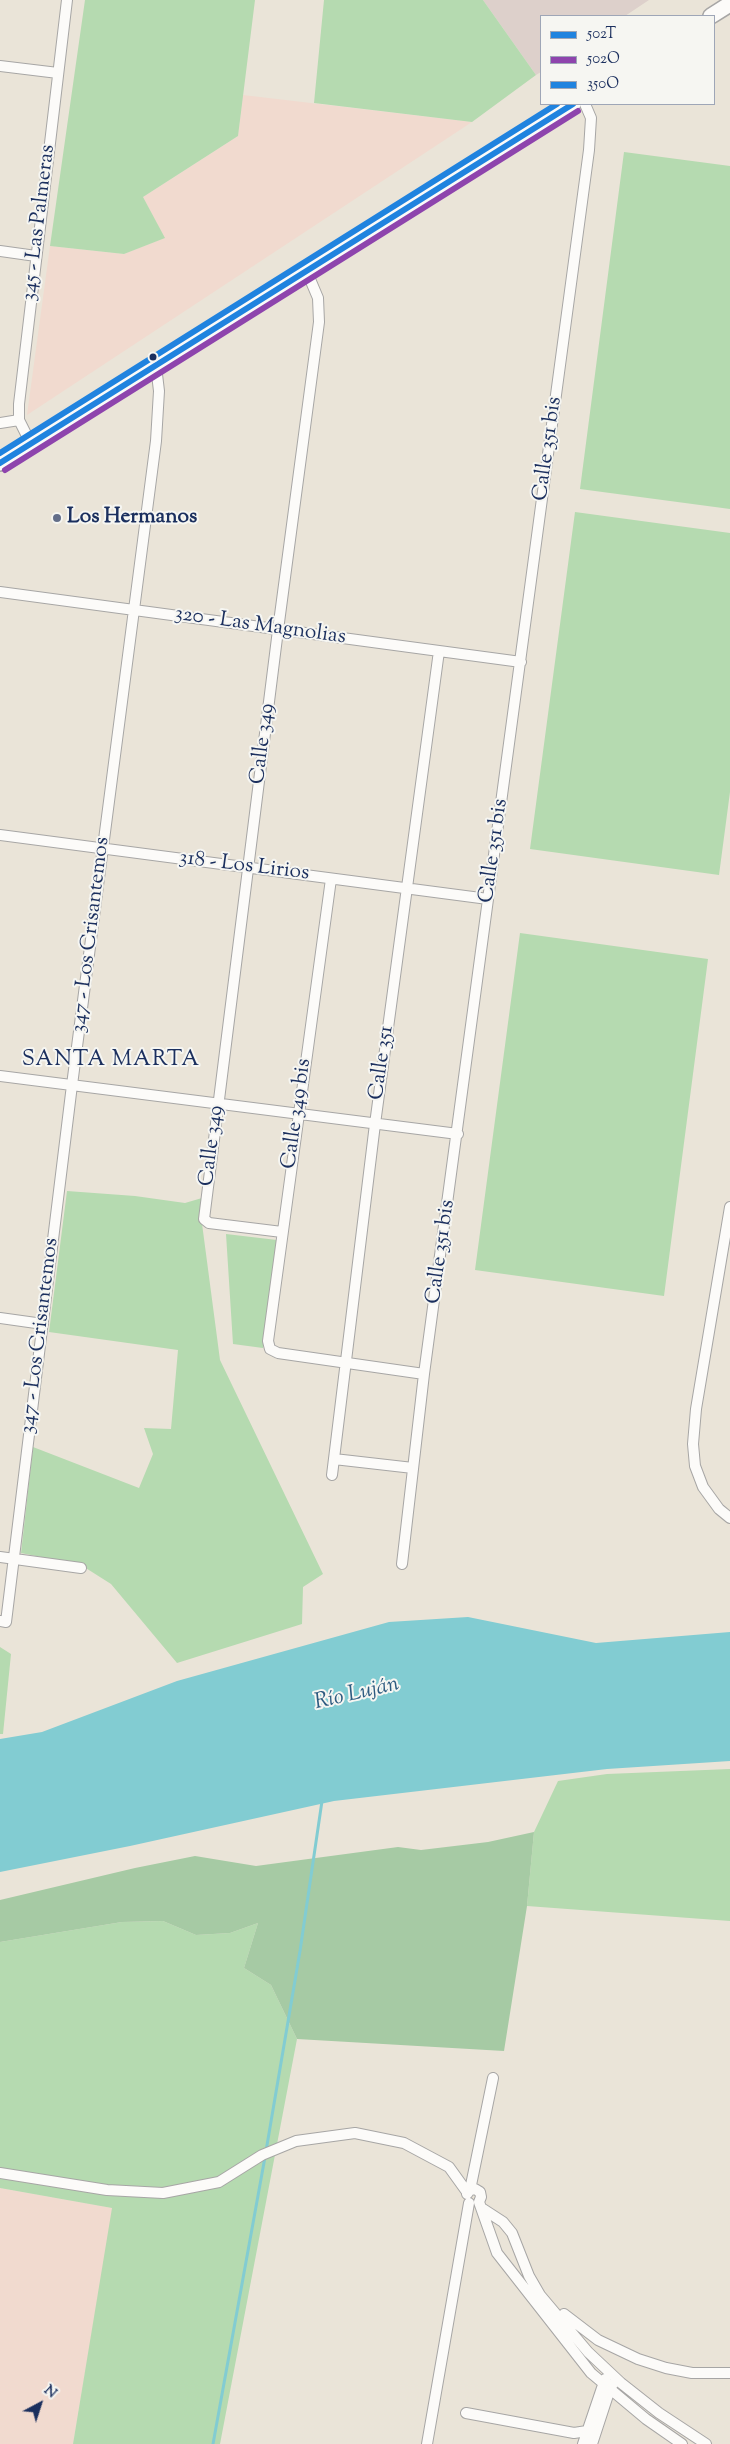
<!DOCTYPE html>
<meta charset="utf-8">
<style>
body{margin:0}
#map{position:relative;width:730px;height:2444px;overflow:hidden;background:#eae4d8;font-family:"Sorts Mill Goudy",serif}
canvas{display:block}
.legend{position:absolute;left:540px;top:15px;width:175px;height:90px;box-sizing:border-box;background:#f6f6f2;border:1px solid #9ea6b7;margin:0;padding:6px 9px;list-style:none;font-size:15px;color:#1b2f5e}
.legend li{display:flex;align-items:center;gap:10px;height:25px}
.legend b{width:25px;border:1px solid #9ea6b7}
.north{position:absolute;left:15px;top:2379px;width:50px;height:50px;-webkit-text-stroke:4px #f6f6f2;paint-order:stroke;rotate:40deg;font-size:14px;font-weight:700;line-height:20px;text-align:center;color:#1b2f5e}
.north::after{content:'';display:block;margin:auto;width:18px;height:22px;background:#1b2f5e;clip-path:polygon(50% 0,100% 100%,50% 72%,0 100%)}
</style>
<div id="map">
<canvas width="730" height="2444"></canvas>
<ul class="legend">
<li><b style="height:6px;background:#2083df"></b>502T</li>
<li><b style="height:6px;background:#8e44ad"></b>502O</li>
<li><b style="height:6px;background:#2083df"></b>350O</li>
</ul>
<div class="north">N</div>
</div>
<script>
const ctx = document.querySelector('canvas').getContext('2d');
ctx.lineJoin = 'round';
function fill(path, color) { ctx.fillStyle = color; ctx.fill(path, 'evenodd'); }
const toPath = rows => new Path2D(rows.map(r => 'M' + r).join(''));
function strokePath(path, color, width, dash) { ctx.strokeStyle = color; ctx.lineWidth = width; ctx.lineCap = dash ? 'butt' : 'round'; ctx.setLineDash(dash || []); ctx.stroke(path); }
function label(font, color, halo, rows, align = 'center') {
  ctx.font = font + ' "Sorts Mill Goudy",serif'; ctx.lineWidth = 4; ctx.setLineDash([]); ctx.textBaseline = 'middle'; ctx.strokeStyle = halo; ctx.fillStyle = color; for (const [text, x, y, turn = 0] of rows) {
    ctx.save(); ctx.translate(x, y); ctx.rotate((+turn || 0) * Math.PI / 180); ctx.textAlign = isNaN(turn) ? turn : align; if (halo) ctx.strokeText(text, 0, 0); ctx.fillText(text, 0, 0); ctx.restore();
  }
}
const built = toPath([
 [243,95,472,122,27,415,50,246,124,254,164,238,143,197,238,136],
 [0,2188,113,2208,73,2444,0,2444]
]);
const industrial = toPath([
 [483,0,649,0,625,16,541,16,541,72,536,75]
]);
const green = toPath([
 [85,0,255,0,238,136,143,197,165,238,124,254,50,246],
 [324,0,483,0,536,75,472,122,314,103],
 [624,152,730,166,730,509,580,489],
 [575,512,730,533,730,792,719,875,530,849],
 [520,933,708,959,664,1296,475,1270],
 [67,1191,135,1196,185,1203,202,1198,201,1216,220,1360,323,1574,303,1587,302,1624,177,1663,111,1584,81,1565,21,1553,33,1447,139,1488,153,1454,144,1428,171,1429,178,1350,49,1332],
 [226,1234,277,1240,263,1348,233,1344],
 [0,1647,11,1654,3,1734,0,1734],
 [730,1769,730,1921,527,1906,534,1832,558,1781,607,1774],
 [163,1921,196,1935,230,1933,258,1923,244,1968,271,1985,297,2039,220,2444,73,2444,112,2208,0,2188,0,1942,122,1922]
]);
const forest = toPath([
 [534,1832,527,1906,504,2051,297,2039,271,1985,244,1968,258,1923,230,1933,196,1935,163,1921,122,1922,0,1942,0,1900,135,1868,195,1856,256,1866,398,1847,421,1850,488,1842]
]);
const water = toPath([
 [468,1617,596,1643,730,1632,730,1761,607,1769,334,1801,130,1846,0,1872,0,1739,42,1732,177,1681,389,1622]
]);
const stream = toPath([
 [266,2151,300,1951,322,1801],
 [213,2444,265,2157]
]);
const minor = toPath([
 [0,66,58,73],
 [0,251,36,256],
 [0,423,19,420],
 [31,444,19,420,19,404,67,0],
 [0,592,521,662],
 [0,835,488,899],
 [331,879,268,1341,270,1349,278,1353,424,1374],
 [0,1076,458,1134],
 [730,1207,696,1409,693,1444,695,1466,703,1487,719,1509,730,1518],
 [282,1232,209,1223,204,1219,278,630,319,322,318,298,307,272],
 [0,1318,43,1324],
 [334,1459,413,1468],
 [332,1475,375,1124,439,651],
 [0,1557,81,1568],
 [402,1564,424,1374,589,150,591,118,585,104],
 [0,1621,6,1622,72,1085,156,441,159,391,156,366],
 [0,2173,107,2190,163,2193,219,2182,262,2155,296,2141,355,2133,404,2143,449,2167,467,2192],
 [470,2190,475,2189,480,2192,481,2197,479,2202,497,2253,591,2373,646,2419,682,2444],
 [467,2194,470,2190,493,2078],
 [483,2209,503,2222,512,2233,529,2276,540,2295,588,2352,621,2383,659,2413,706,2444],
 [564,2314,598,2340,638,2359,666,2368,692,2373,730,2373],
 [466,2413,574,2433,587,2431,595,2434],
 [427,2444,469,2203],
 [583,2444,605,2379],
 [592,2444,610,2389,613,2384]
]);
const secondary = toPath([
 [711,16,730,4],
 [0,463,573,104]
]);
const bus1 = toPath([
 [0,463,573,104]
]);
const bus2 = toPath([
 [5,470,578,111]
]);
const bus3 = toPath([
 [0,453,557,104]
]);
const markers = [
 [153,357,4.5,"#1b2f5e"],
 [57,518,5,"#636e89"]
];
const streetNames = [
 ["345 - Las Palmeras",40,223,-83],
 ["Calle 351 bis",549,449,-82],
 ["320 - Las Magnolias",260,627,8],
 ["Calle 349",264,744,-83],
 ["Calle 351 bis",495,851,-82],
 ["318 - Los Lirios",244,867,7],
 ["347 - Los Crisantemos",92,935,-83],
 ["Calle 351",383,1063,-82],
 ["Calle 349 bis",298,1114,-82],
 ["Calle 349",213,1146,-83],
 ["Calle 351 bis",442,1252,-82],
 ["347 - Los Crisantemos",41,1336,-83]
];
const poiNames = [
 ["Los Hermanos",67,518]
];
const neighbourhoodNames = [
 ["SANTA MARTA",111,1061]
];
const waterNames = [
 ["Río Luján",357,1695,-13]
];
fill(built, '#f1dacf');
fill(industrial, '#ddd0cb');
fill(green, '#b5dab0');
fill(forest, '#a6caa4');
fill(water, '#82ccd2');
strokePath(stream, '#82ccd2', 3);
strokePath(minor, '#a7a6a5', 12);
strokePath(secondary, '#a7a6a5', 18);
strokePath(minor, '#fcfbf9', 10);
strokePath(secondary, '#fcfbf9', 15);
strokePath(bus1, '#2083df', 6);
strokePath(bus2, '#8e44ad', 6);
strokePath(bus3, '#2083df', 6);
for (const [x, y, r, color] of markers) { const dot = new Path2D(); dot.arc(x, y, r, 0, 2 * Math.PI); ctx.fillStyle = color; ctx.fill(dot); strokePath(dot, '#f6f6f2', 2); }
label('21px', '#1b2f5e', '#f6f6f2', streetNames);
label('bold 21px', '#1b2f5e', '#f6f6f2', poiNames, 'left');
ctx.letterSpacing = '1px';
label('22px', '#1b2f5e', '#f6f6f2', neighbourhoodNames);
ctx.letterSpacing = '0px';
label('italic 22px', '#2d5b80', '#f6f6f2', waterNames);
</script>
